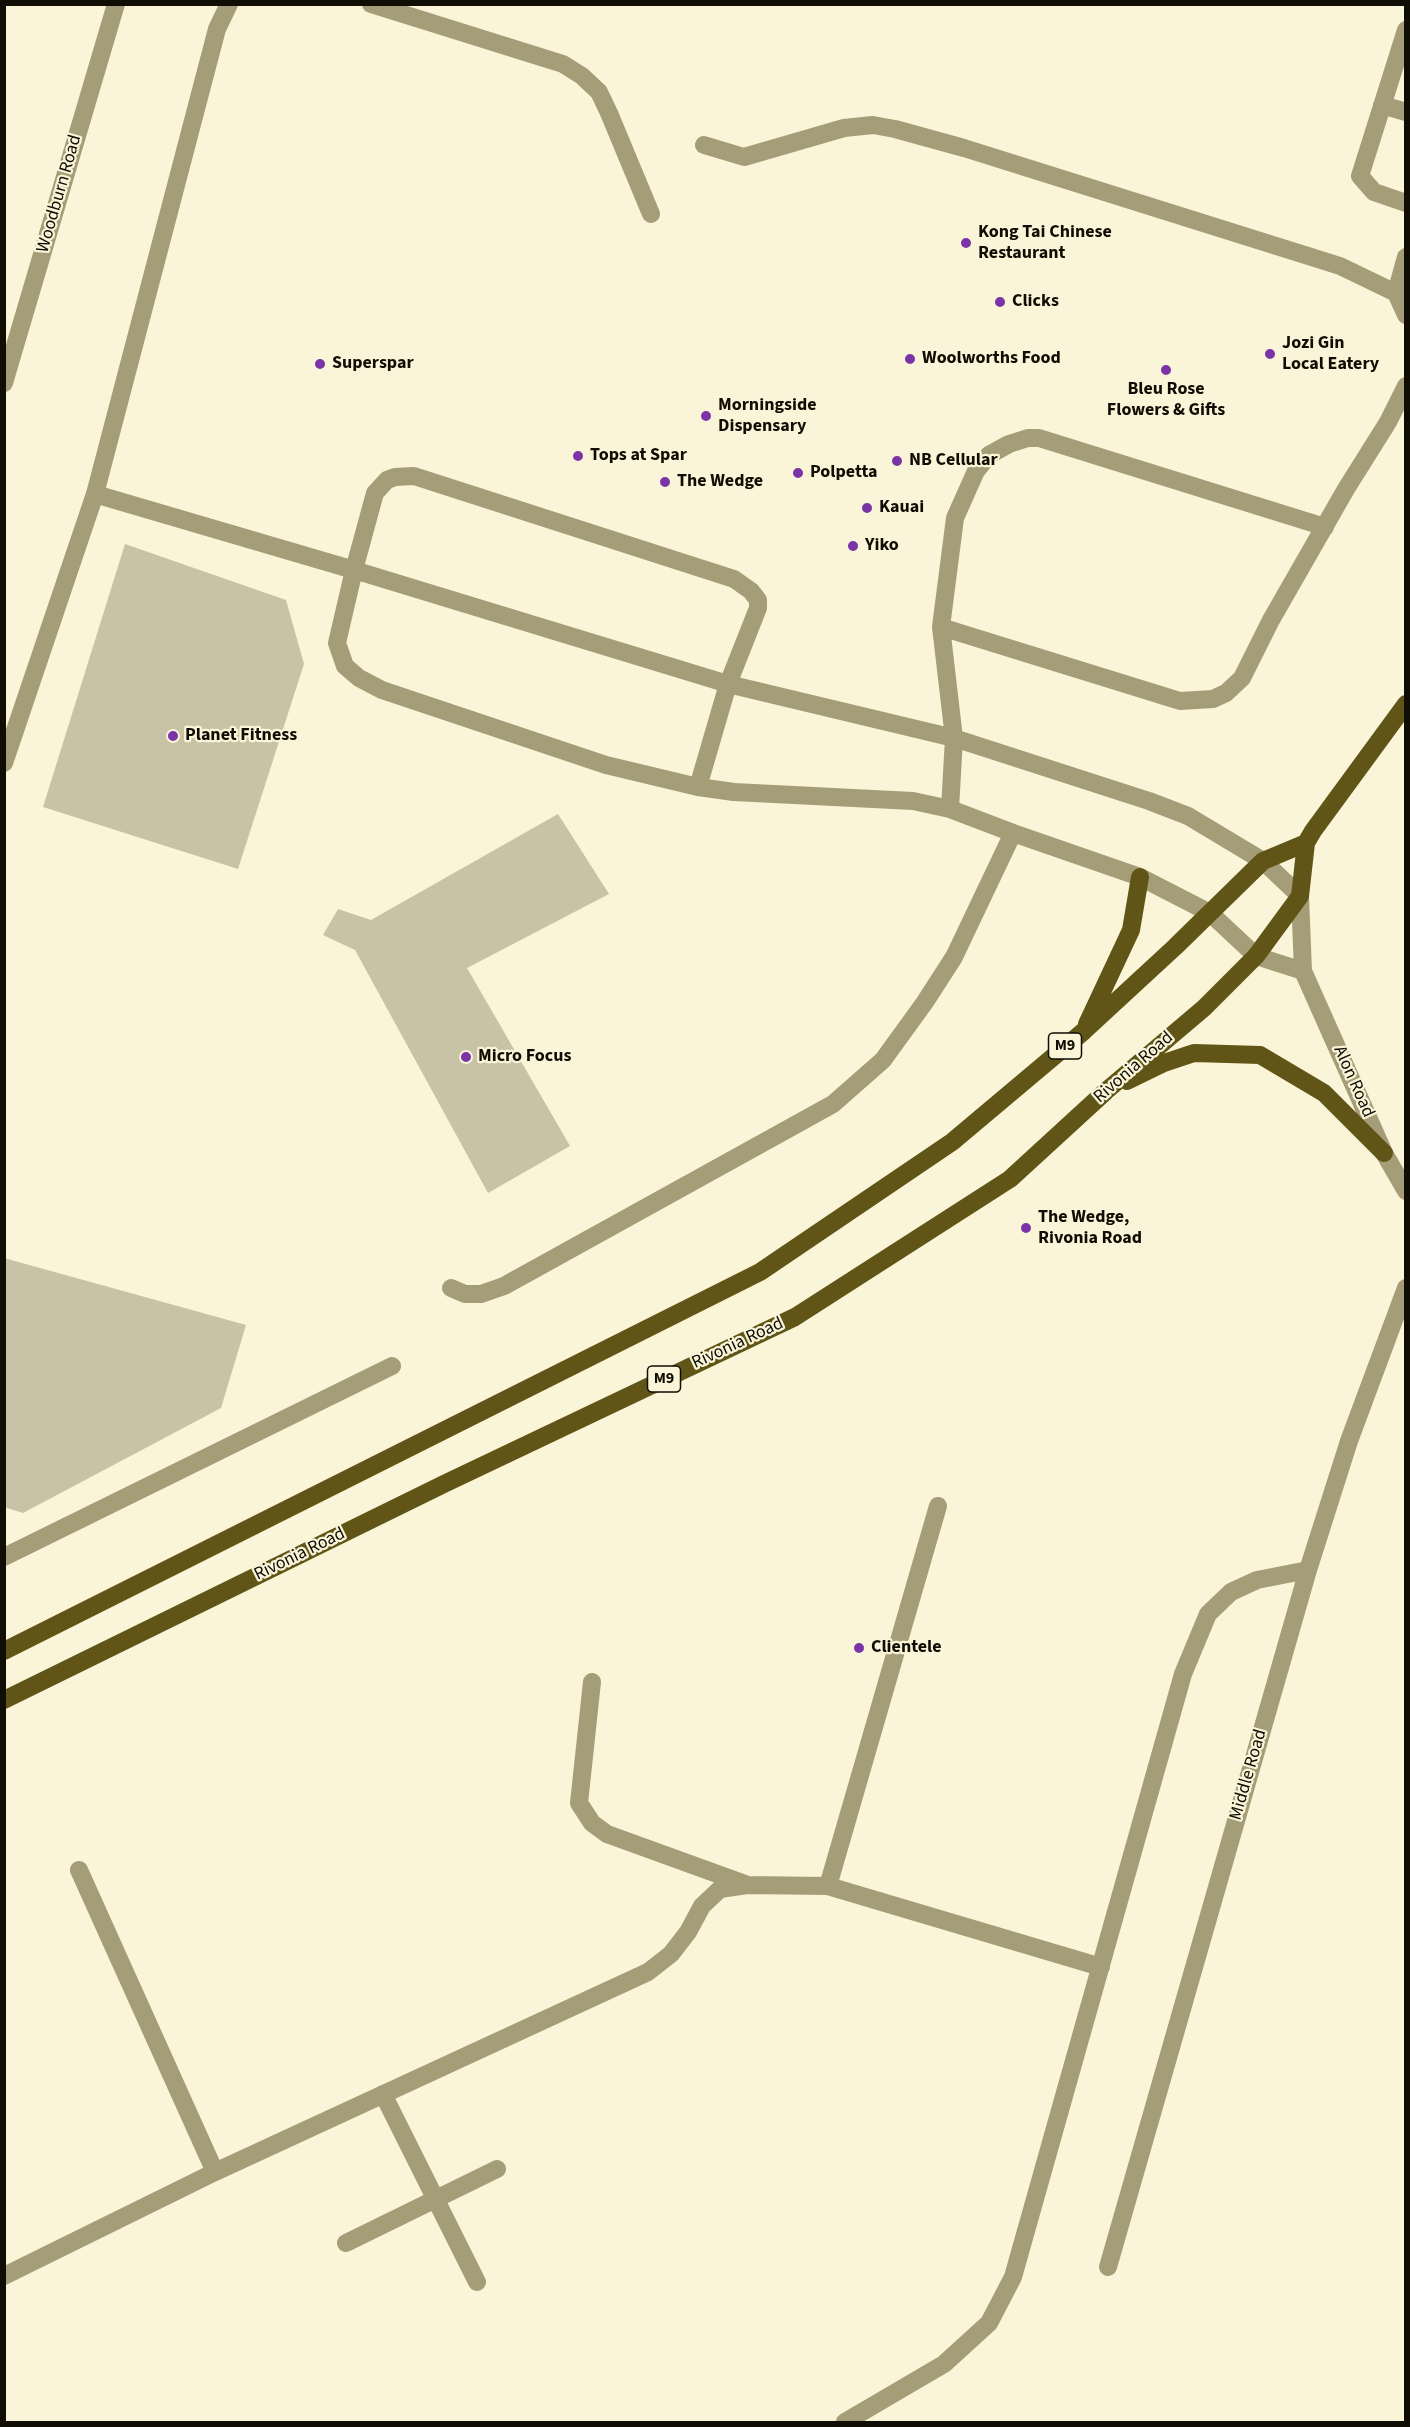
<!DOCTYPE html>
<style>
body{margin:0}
#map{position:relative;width:1410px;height:2427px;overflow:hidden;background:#faf5d8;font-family:"Source Sans 3",sans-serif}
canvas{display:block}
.frame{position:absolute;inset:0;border:6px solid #0f0d04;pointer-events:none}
</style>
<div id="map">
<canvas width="1410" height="2427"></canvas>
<div class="frame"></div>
</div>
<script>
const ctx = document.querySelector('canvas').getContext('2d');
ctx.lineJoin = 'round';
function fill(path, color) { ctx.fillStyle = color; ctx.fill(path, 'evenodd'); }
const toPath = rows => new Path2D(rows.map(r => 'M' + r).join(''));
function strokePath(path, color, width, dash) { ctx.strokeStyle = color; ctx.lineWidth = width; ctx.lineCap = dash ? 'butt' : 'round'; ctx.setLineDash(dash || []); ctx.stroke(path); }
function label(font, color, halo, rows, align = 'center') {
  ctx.font = font + ' "Source Sans 3",sans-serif'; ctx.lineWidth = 4.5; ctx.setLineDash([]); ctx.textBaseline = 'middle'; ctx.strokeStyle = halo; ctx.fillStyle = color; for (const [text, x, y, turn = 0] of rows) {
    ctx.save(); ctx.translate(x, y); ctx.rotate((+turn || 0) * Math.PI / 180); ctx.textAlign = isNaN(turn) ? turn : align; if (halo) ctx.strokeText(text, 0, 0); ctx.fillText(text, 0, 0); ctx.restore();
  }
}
const building = toPath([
 [125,544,286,600,304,664,238,869,43,807],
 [558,814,609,894,467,968,570,1146,488,1193,355,950,323,935,338,909,371,920],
 [4,1258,246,1325,221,1408,23,1513,4,1507]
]);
const minor = toPath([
 [371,4,563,64,582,76,599,92,609,113,651,214],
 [1406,30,1360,176,1374,192,1406,203],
 [1382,105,1406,112],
 [704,145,744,157,844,128,873,125,895,129,964,148,1340,266,1396,293,1406,315],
 [1396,293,1406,257],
 [4,383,116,4],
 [95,494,354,570,375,493,387,480,395,477,414,476,734,579,751,591,758,600,758,608,728,684,698,787],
 [941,627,1180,701,1213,699,1226,693,1242,678,1271,620,1346,489,1388,422,1406,386],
 [4,763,95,494,217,29,229,4],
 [950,809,954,738,941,627,955,518,976,471,989,455,1009,444,1028,438,1039,438,1325,527],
 [1303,971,1256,956,1210,913,1140,877,1013,833,950,809,913,801,734,792,698,787,606,765,382,690,359,678,345,666,337,643,354,570,728,684,954,738,1149,801,1188,816,1263,861,1300,896,1303,971,1384,1153,1406,1191],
 [451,1288,465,1294,481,1294,504,1286,833,1104,883,1060,925,1002,954,957,1013,833],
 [4,1557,392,1366],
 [592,1682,579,1803,592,1823,607,1834,745,1884],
 [79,1870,215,2172],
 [828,1886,938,1506],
 [383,2094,477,2282],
 [346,2243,497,2169],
 [1108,2267,1308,1570,1349,1441,1406,1288],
 [4,2276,215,2172,648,1972,671,1954,688,1932,702,1906,720,1889,747,1885,828,1886,1101,1967],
 [845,2422,944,2364,989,2323,1013,2277,1183,1674,1208,1614,1231,1592,1257,1580,1308,1570]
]);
const major = toPath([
 [1087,1024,1131,930,1140,877],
 [1127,1081,1164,1063,1194,1053,1260,1055,1324,1093,1384,1153],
 [4,1651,760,1272,952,1142,1084,1031,1175,947,1263,861,1306,843],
 [4,1700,446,1483,795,1317,1010,1179,1106,1091,1204,1008,1256,956,1300,896,1306,843,1313,831,1406,704]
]);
const markers = [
 [966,243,6,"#7a34a8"],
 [1000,302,6,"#7a34a8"],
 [1270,354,6,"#7a34a8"],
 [910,359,6,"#7a34a8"],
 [320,364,6,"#7a34a8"],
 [1166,370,6,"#7a34a8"],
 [706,416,6,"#7a34a8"],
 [578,456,6,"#7a34a8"],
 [897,461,6,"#7a34a8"],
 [798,473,6,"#7a34a8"],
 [665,482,6,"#7a34a8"],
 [867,508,6,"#7a34a8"],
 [853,546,6,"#7a34a8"],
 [173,736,6,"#7a34a8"],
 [466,1057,6,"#7a34a8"],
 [1026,1228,6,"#7a34a8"],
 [859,1648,6,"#7a34a8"]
];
const shields = [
 [1065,1046,33],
 [664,1379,33]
];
const shieldNames = [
 ["M9",1065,1046],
 ["M9",664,1379]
];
const streetNames = [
 ["Woodburn Road",60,194,-74],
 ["Rivonia Road",1134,1068,-41],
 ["Alon Road",1353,1082,66],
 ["Rivonia Road",738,1344,-25],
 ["Rivonia Road",300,1555,-26],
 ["Middle Road",1249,1775,-74]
];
const poiNames = [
 ["Kong Tai Chinese",978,233],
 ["Restaurant",978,254],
 ["Clicks",1012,302],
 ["Jozi Gin",1282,344],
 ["Local Eatery",1282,365],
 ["Woolworths Food",922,359],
 ["Superspar",332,364],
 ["Bleu Rose",1166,390,"center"],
 ["Flowers & Gifts",1166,411,"center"],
 ["Morningside",718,406],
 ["Dispensary",718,427],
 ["Tops at Spar",590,456],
 ["NB Cellular",909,461],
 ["Polpetta",810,473],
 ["The Wedge",677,482],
 ["Kauai",879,508],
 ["Yiko",865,546],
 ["Planet Fitness",185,736],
 ["Micro Focus",478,1057],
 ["The Wedge,",1038,1218],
 ["Rivonia Road",1038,1239],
 ["Clientele",871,1648]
];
fill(building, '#c8c3a6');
strokePath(minor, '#a49d77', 18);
strokePath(major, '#605517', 18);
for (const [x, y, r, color] of markers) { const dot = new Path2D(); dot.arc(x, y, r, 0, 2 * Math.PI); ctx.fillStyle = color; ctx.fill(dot); strokePath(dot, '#faf5d8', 2); }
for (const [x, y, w] of shields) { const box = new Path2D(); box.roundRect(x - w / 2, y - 13, w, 26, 4.5); ctx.fillStyle = '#faf5d8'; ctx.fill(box); strokePath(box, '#0f0d04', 1.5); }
label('bold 16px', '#0f0d04', null, shieldNames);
label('18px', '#0f0d04', '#faf5d8', streetNames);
label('bold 18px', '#0f0d04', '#faf5d8', poiNames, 'left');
</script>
